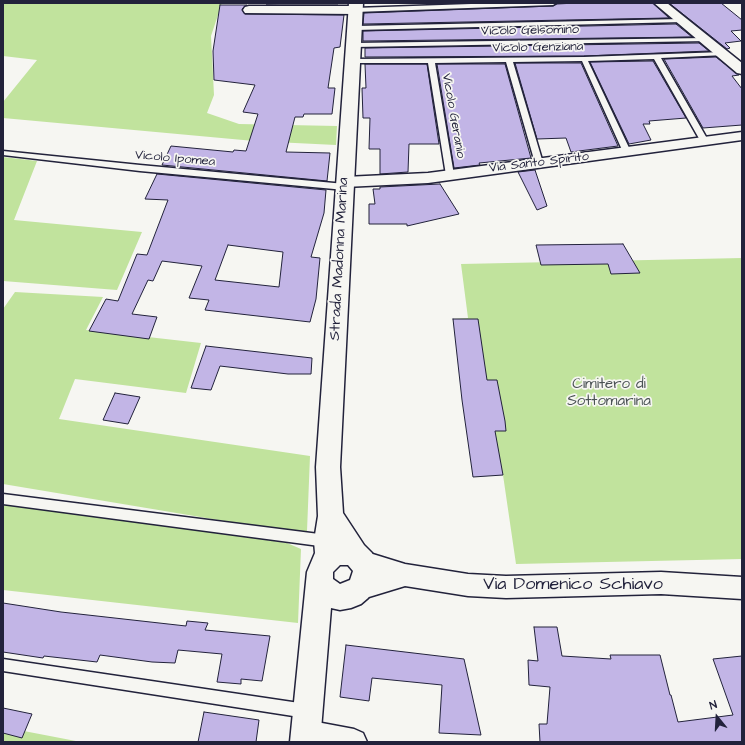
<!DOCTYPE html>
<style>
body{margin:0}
#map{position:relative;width:745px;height:745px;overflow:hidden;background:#f6f6f2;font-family:"Architects Daughter",sans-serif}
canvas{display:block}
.frame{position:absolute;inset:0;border:4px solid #22223b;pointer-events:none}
.north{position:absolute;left:697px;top:697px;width:40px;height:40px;-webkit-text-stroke:3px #f6f6f2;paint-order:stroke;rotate:342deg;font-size:11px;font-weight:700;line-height:16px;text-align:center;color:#22223b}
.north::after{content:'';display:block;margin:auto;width:14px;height:18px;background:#22223b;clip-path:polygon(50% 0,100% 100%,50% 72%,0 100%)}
</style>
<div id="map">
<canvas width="745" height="745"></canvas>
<div class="frame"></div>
<div class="north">N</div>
</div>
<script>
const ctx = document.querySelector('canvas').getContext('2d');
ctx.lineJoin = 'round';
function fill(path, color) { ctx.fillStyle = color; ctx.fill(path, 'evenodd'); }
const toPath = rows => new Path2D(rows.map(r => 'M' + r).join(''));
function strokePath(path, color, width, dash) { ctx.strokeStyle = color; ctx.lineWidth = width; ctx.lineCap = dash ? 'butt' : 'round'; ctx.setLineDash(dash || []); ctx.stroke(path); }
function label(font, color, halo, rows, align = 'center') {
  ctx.font = font + ' "Architects Daughter",sans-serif'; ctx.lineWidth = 3.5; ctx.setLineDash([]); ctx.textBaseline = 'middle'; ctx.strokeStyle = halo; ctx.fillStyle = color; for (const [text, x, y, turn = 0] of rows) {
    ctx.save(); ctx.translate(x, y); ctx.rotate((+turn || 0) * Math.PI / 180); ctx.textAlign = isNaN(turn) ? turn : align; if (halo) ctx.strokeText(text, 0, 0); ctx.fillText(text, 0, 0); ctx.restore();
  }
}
const green = toPath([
 [3,3,222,3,211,36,214,95,207,113,239,124,337,126,336,145,254,141,3,118,3,102,37,60,3,56],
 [3,157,37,161,14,220,142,232,117,290,3,281],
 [742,258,742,559,516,564,503,475,473,477,453,319,468,318,461,264],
 [15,292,103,297,86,330,201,343,186,393,75,379,59,419,310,456,307,531,290,532,3,484,3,309],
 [3,500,287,543,301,549,298,623,3,590],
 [3,727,81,742,3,742]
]);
const building = toPath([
 [293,3,338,3,338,4,266,4,293,3],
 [576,3,653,3,669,18,363,24,364,13,553,6,557,4,576,3],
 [669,3,721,3,742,20,742,30,731,31,741,41,725,43,730,48,727,49,669,3],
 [220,5,247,5,242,9,245,14,344,15,340,47,334,48,328,88,335,88,332,114,304,114,303,117,295,117,286,152,330,153,327,181,162,165,171,146,233,152,234,150,246,151,258,114,243,112,255,85,214,80,213,51,220,5],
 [676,24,692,37,363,41,363,31,676,24],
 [699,43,709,51,584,56,365,57,365,48,699,43],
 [716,57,739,75,732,76,742,89,742,125,703,128,664,59,716,57],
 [653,61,686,118,649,121,650,124,643,124,651,140,629,144,590,62,653,61],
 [515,63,581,63,618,146,571,152,566,138,537,139,515,63],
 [365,64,427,64,439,144,409,144,408,172,380,174,380,149,369,149,370,118,363,118,362,88,366,88,365,64],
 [437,64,505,64,531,158,479,163,480,165,454,168,437,64],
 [535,170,547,206,537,210,518,172,535,170],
 [157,174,326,190,324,213,311,257,320,258,316,299,310,322,205,310,209,300,189,298,202,266,162,261,153,281,148,280,132,314,157,317,149,339,89,331,106,299,118,301,137,254,147,255,168,200,145,199,157,174],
 [228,245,283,252,279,287,215,280,228,245],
 [440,184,459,214,407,226,407,224,369,224,369,204,375,204,373,189,380,189,380,187,440,184],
 [623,244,640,273,611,274,608,264,541,265,536,245,623,244],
 [453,319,478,319,487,380,497,380,505,421,506,431,495,431,503,475,473,477,462,400,453,319],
 [206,346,312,358,311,374,288,374,220,366,211,390,191,388,206,346],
 [115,393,140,397,128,424,103,420,115,393],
 [3,603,61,612,186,626,187,621,208,623,205,630,270,636,262,681,241,679,241,684,217,682,222,654,178,650,175,663,152,662,100,655,97,662,44,656,43,658,3,652,3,603],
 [534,627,557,627,562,656,611,659,610,655,660,655,670,695,671,695,678,722,733,715,713,659,742,656,742,742,540,742,539,724,547,724,550,687,529,685,528,660,538,661,534,627],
 [346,645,464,659,481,735,439,733,442,685,372,678,369,701,340,697,346,645],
 [3,708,32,714,22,738,3,733,3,708],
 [204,712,259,720,256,742,198,742,204,712]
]);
const lane = toPath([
 [500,3,556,3,553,5,355,12,352,10,355,8,500,3],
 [681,19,684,21,683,22,356,30,353,28,356,26,681,19],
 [706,38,708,39,708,41,354,47,351,45,354,43,706,38],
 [723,52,726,54,725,55,661,58,709,142,705,144,701,142,654,59,588,61,631,152,627,154,623,152,582,61,513,62,543,163,539,166,535,163,506,62,435,63,454,175,450,178,446,175,428,63,353,63,350,61,353,59,584,57,723,52],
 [3,151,140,165,345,184,349,187,345,190,140,171,3,155,3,151],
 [3,494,327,535,331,537,333,541,331,545,327,547,3,504,3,494],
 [3,659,306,704,311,706,313,711,311,716,306,718,3,671,3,659]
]);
const street = toPath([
 [654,3,667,3,742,63,742,74,737,73,654,3],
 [249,6,355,6,359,7,361,10,359,13,355,14,245,13,243,10,245,7,249,6],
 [742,132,742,140,428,183,345,187,340,186,337,182,340,178,345,177,428,173,742,132],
 [363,551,405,564,468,574,506,576,661,572,742,577,742,599,661,594,506,598,468,596,405,586,359,600,351,597,347,589,351,581,369,575,355,570,352,562,355,554,363,551],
 [306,720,354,729,363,733,367,742,297,742,293,733,297,724,306,720]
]);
const secondary = toPath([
 [349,3,363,3,340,467,343,513,364,545,372,553,379,571,378,580,368,598,361,604,351,608,340,610,331,608,320,742,290,742,307,572,315,553,314,541,318,516,316,467,349,3],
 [340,565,348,565,353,571,350,580,340,584,333,579,333,572,340,565]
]);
const farStreetnames = [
 ["Vicolo Gelsomino",530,31,-1],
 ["Vicolo Genziana",538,48,-1],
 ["Vicolo Geranio",453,116,80],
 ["Vicolo Ipomea",175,159,5],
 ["Via Santo Spirito",539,163,-7]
];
const streetNames = [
 ["Strada Madonna Marina",340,259,-87]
];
const parkNames = [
 ["Cimitero di",609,385],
 ["Sottomarina",609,402]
];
const nearStreetnames = [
 ["Via Domenico Schiavo",573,585]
];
fill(green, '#c1e39d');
fill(building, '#c2b5e6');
strokePath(building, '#22223b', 1);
strokePath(lane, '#22223b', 3);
strokePath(street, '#22223b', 3);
strokePath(secondary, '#22223b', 3);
fill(lane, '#f6f6f2');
fill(street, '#f6f6f2');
fill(secondary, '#f6f6f2');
label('13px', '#22223b', '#f6f6f2', farStreetnames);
label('15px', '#22223b', '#f6f6f2', streetNames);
label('15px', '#4a5254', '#f6f6f2', parkNames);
label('18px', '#22223b', '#f6f6f2', nearStreetnames);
</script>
